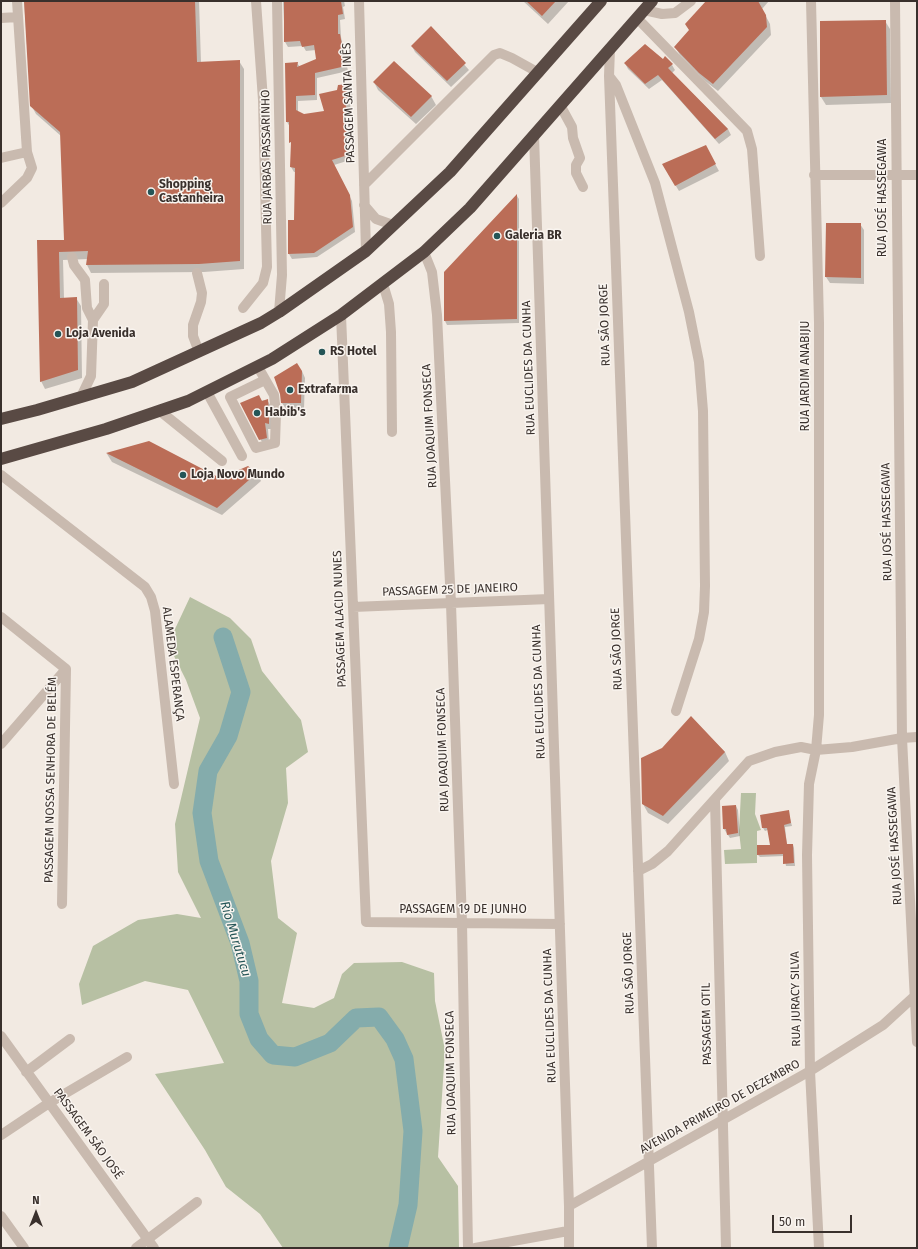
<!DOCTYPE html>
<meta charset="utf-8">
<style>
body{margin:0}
#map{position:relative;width:918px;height:1249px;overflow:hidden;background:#f2eae2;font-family:"Fira Sans",sans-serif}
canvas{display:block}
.frame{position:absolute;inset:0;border:2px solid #39302c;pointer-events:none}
.north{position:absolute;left:16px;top:1193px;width:40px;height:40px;-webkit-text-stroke:3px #f9f4ef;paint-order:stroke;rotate:0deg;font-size:11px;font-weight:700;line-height:16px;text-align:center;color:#39302c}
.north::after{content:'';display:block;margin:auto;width:14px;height:18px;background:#39302c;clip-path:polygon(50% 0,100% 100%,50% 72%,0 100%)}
.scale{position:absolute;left:772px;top:1215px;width:80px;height:18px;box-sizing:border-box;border:2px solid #39302c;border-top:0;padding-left:5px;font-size:12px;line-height:14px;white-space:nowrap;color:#39302c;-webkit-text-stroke:3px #f9f4ef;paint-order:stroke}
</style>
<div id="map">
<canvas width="918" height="1249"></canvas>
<div class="frame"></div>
<div class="north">N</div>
<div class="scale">50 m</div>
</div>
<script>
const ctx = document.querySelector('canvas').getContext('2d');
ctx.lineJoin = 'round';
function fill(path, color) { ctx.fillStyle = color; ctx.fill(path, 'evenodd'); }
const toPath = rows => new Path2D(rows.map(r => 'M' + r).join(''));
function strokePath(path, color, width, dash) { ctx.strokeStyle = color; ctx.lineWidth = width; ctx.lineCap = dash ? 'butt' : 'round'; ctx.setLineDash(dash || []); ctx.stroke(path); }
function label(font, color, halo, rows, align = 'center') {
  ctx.font = font + ' "Fira Sans",sans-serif'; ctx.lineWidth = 3; ctx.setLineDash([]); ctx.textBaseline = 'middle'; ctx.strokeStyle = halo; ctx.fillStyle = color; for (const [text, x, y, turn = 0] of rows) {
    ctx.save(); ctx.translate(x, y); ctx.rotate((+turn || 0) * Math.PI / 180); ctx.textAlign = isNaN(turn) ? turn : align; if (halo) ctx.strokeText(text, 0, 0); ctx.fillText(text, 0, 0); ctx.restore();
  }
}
const green = toPath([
 [190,597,230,618,251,639,262,671,301,720,308,752,286,768,288,803,271,861,278,918,297,933,282,1003,314,1008,334,998,342,974,354,963,402,962,434,973,435,1001,445,1050,438,1157,458,1186,459,1248,283,1248,260,1214,226,1187,205,1150,155,1074,224,1063,188,990,145,981,82,1005,79,984,93,946,138,920,177,914,201,918,178,872,175,824,200,718,186,680,168,644],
 [741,793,756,793,755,814,761,830,757,831,757,863,725,864,724,850,741,849,739,831]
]);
const shadow = toPath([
 [24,1,199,1,201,63,239,61,244,69,244,269,204,272,91,273,87,265,88,259,63,260,64,298,76,298,81,306,82,378,45,389,41,381,38,241,65,241,61,136,36,114,31,105],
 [283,1,344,1,345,6,343,7,345,19,340,20,341,37,348,71,317,78,317,100,298,101,298,112,304,115,325,112,338,91,350,85,353,90,350,108,348,109,350,160,334,165,352,201,355,232,317,257,292,259,289,254,295,220,296,172,294,172,291,167,292,145,290,127,287,122,297,63,300,67,317,60,316,50,306,51,303,46,288,47,285,42],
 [523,1,569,1,548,24],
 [707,1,769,1,762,9,770,24,771,35,718,91,705,81,680,55,675,47,690,30],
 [885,21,890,29,891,103,826,105,821,97,821,22],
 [431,27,469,70,451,87,415,52,412,46],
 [663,61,672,65,675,70,672,73,728,129,731,135,719,144,662,80,649,89,628,69,625,63],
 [374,82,431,96,436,105,416,124,378,90],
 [705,146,719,171,679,191,663,165],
 [517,196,519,199,519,323,447,325,445,321,445,273],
 [860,224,864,230,864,284,830,283,826,277],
 [302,371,305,378,304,409,286,409,282,403],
 [267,400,271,406,272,429,268,429,269,444,264,446,242,403],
 [149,442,220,479,257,473,261,481,222,515,112,462,107,454],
 [691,718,725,752,729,761,668,824,648,813,643,804,663,748],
 [736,806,738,810,740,836,730,838,724,829,723,807],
 [788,811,792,826,785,827,787,845,793,845,794,848,795,866,786,866,784,856,760,857,758,855,771,846,768,830,765,831,763,828,761,815]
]);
const river = toPath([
 [223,637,241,692,228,736,208,771,202,813,209,861,240,943,249,981,249,1014,259,1039,273,1055,295,1057,330,1043,356,1018,379,1017,395,1039,404,1059,413,1131,408,1205,398,1248]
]);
const building = toPath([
 [24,1,195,1,197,62,240,60,240,261,199,264,86,265,88,251,59,252,60,298,77,297,78,370,40,382,37,240,64,240,60,132,30,106],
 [341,1,343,14,338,15,338,34,340,34,346,66,315,73,315,95,296,96,296,110,304,114,324,111,319,94,337,90,338,85,350,84,348,104,346,104,348,155,332,160,350,195,353,227,314,253,288,254,288,220,294,220,295,168,290,167,291,142,289,143,289,122,286,122,285,63,298,62,297,67,316,59,314,45,302,47,300,41,284,42,284,2],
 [526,1,556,1,542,16],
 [706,1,758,1,766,15,767,27,713,84,699,73,674,47,689,30,685,24],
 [886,20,887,95,820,97,820,21],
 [431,26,466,63,447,81,411,46],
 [645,44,663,59,665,56,673,64,668,68,728,129,715,139,658,75,645,84,624,63],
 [394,61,432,96,411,117,373,82],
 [706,145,716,164,675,186,662,164],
 [517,194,517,319,444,321,444,272],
 [826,223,861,223,861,278,825,277],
 [297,363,302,371,301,403,281,403,280,394,274,377],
 [259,395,262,401,268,399,269,413,269,424,265,423,267,438,259,440,240,403],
 [149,441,220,478,248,466,257,473,217,508,106,453],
 [691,716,725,752,663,816,642,804,641,758,662,748],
 [736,805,738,833,727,835,726,829,723,829,722,806],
 [789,810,791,823,784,825,787,844,793,844,794,863,783,864,783,854,757,855,757,845,770,845,767,828,762,828,760,815]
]);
const minor = toPath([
 [277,1,282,275,279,312],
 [359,1,366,251],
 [811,1,819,323,819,715,816,750,809,784,807,855,810,1071,819,1248],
 [895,1,902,738,917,1042],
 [644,10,662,14,675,13,691,1],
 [1,18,18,17],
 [637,18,747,131,752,149,760,256],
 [610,49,609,76,652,1248],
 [609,76,616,85,655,183,689,312,699,362,703,411,705,586,704,612,699,639,676,711],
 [560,105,572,127,573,138,580,158,576,165,576,173,583,187],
 [534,135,569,1206,569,1248],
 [1,158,27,152],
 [814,175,917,175],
 [364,185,494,55,500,53,512,58,539,73],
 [1,203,27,178,32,168,27,152,17,1],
 [364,205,376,219,393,225],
 [424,252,432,272,437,315,451,604,462,923,468,1248],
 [72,257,74,265,85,280,87,308,93,320,91,376,81,397],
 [197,273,202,293,201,302,193,325,193,336,199,352],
 [383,284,389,304,391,332,392,432],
 [243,308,263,283,267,267,263,100,256,1],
 [341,315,366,922,560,924],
 [93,320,104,304,104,284],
 [258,367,274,395,276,413,275,443,256,448,230,397,265,380],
 [207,392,242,456],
 [160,411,222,461],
 [1,475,145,587,151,597,155,611,174,784],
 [353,607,549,599],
 [1,617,66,669],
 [1,744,66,669],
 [715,800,726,1248],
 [638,871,652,864,668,851,749,761,775,752,801,747,816,750,852,747,902,738,917,737],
 [62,904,66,669],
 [1,1036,154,1248],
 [26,1072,70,1039],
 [1,1135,49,1103,127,1057],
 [569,1206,810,1071,883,1025,917,994],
 [1,1216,24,1248],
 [136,1248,197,1202],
 [475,1248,568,1231]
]);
const highway = toPath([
 [1,419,37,410,132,382,261,323,279,312,366,251,450,172,601,1],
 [1,459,106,429,188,401,272,359,341,315,424,252,470,208,652,1]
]);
const markers = [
 [151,192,4,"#255557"],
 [497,236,4,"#255557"],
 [58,334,4,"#255557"],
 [322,352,4,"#255557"],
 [290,390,4,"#255557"],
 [257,413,4,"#255557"],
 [183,475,4,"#255557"]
];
const streetNames = [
 ["PASSAGEM SANTA INÊS",349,103,-92],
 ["RUA JARBAS PASSARINHO",267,157,-91],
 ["RUA JOSÉ HASSEGAWA",883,198,-90],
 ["RUA SÃO JORGE",605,325,-92],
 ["RUA EUCLIDES DA CUNHA",529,368,-92],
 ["RUA JARDIM ANABIJU",806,376,-90],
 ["RUA JOAQUIM FONSECA",430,426,-93],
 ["RUA JOSÉ HASSEGAWA",887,522,-91],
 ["PASSAGEM 25 DE JANEIRO",450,590,-2],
 ["PASSAGEM ALACID NUNES",340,619,-92],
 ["RUA SÃO JORGE",617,649,-92],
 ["ALAMEDA ESPERANÇA",173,664,83],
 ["RUA EUCLIDES DA CUNHA",539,692,-92],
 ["RUA JOAQUIM FONSECA",443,750,-92],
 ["PASSAGEM NOSSA SENHORA DE BELÉM",51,780,-89],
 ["RUA JOSÉ HASSEGAWA",895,846,-93],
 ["PASSAGEM 19 DE JUNHO",463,910],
 ["RUA SÃO JORGE",629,973,-92],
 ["RUA JURACY SILVA",796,999,-91],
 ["RUA EUCLIDES DA CUNHA",550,1016,-92],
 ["PASSAGEM OTIL",707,1024,-91],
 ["RUA JOAQUIM FONSECA",451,1073,-91],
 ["AVENIDA PRIMEIRO DE DEZEMBRO",720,1107,-29],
 ["PASSAGEM SÃO JOSÉ",88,1134,54]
];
const poiNames = [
 ["Shopping",159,185],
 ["Castanheira",159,199],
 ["Galeria BR",505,236],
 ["Loja Avenida",66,334],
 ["RS Hotel",330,352],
 ["Extrafarma",298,390],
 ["Habib's",265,413],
 ["Loja Novo Mundo",191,475]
];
const waterNames = [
 ["Rio Murutucu",235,939,73]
];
fill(green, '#b7c0a3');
fill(shadow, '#0003');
strokePath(river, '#84acac', 19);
fill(building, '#bb6d57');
strokePath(minor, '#c9baaf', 10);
strokePath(highway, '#594a44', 12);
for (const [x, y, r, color] of markers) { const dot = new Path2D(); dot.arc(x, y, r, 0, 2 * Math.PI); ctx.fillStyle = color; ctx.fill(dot); strokePath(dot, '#f9f4ef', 1.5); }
label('12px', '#39302c', '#f9f4ef', streetNames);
label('bold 12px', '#39302c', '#f9f4ef', poiNames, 'left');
label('italic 13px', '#255557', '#f9f4ef', waterNames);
</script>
